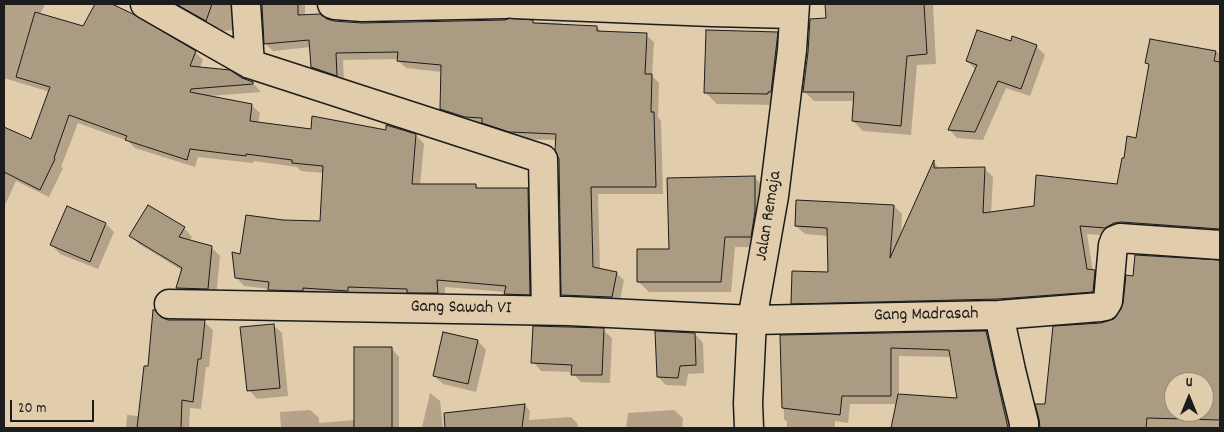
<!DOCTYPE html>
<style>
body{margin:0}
#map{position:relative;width:1224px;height:432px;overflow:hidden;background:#e1ccab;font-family:Dekko,sans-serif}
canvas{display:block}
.frame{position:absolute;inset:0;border:5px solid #1c1c1c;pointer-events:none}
.north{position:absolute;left:1164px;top:372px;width:50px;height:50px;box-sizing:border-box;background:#e1ccab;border:1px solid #928672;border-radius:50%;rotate:0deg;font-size:14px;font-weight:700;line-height:20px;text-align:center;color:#1c1c1c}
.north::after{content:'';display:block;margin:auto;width:18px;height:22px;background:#1c1c1c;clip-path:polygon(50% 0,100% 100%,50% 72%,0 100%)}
.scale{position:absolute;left:10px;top:400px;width:84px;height:22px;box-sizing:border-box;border:2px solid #1c1c1c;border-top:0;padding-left:6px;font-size:15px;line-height:18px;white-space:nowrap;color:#1c1c1c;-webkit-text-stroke:4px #e1ccab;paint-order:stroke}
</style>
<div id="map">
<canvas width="1224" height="432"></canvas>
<div class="frame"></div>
<div class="north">U</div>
<div class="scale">20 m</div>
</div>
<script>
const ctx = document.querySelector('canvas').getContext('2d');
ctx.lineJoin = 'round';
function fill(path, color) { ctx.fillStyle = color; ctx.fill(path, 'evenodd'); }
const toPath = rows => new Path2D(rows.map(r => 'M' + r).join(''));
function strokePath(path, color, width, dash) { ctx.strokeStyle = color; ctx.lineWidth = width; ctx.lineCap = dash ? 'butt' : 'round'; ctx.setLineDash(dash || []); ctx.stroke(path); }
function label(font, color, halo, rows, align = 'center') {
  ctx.font = font + ' Dekko,sans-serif'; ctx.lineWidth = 4.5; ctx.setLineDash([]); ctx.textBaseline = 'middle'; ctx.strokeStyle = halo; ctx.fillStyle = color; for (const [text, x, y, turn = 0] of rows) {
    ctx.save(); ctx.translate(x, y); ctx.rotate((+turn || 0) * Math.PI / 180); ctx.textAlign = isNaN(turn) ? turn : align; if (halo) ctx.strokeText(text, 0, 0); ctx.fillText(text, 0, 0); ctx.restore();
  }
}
const shadow = toPath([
 [4,4,45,4,40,14,84,28,96,4,109,4,134,17,195,52,203,60,200,68,253,83,261,92,209,96,251,105,260,113,258,123,312,130,416,135,424,144,420,185,475,185,480,189,527,189,536,198,538,302,514,302,506,292,445,287,445,301,278,298,270,289,244,286,236,277,241,256,283,222,322,222,324,173,301,171,297,167,254,161,253,163,198,157,195,167,135,148,128,141,78,123,61,167,63,168,49,197,16,181,4,207,4,129,32,141,50,92,4,78],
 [174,4,240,4,239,30,219,31],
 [263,4,305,4,305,16,334,22,362,24,513,21,561,23,563,26,597,27,602,32,646,35,654,42,652,76,659,83,658,117,661,121,663,194,598,194,600,270,616,273,624,280,619,305,570,302,563,295,560,158,557,140,517,139,491,130,486,125,473,124,449,116,441,109,442,72,406,68,398,61,398,59,343,60,344,82,320,75,312,67,311,47,273,51,266,44],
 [827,4,933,4,936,64,917,65,911,135,863,131,853,121,855,101,814,101,804,91,828,19],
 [777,33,788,44,779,105,717,104,705,92],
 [1151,40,1220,53,1220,237,1114,236,1087,234,1093,272,1103,280,1101,300,800,312,792,303,829,274,828,236,805,234,796,226,894,206,902,214,901,237,934,163,940,169,984,168,993,177,991,213,1035,207,1118,185,1125,160,1137,139,1150,66,1147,63],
 [1012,42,1036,46,1045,55,1030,96,1006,88,983,140,957,138,949,129,976,70,967,61],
 [754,177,765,188,761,247,735,247,731,292,649,292,638,281,670,250],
 [106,224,114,232,98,269,60,254,52,245],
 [184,228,192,237,189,241,211,247,220,256,216,297,186,296,178,288,183,271,139,244,131,235],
 [1136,256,1220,262,1220,428,1041,428,1040,419,1046,406,1102,324,1115,320,1123,310,1134,277],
 [1174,382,1204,382,1204,412,1174,412],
 [162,319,168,321,204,322,213,330,209,367,206,367,201,409,190,408,189,428,126,428,127,415,139,416,149,367],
 [273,325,282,333,288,396,257,399,249,390],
 [603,330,612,338,610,383,581,382,573,374,573,372,541,371,533,362],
 [986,332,995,341,1014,428,892,428,897,404,850,404,848,423,835,421,835,428,787,428,787,422,784,419,782,336],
 [899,356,952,357,959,400,899,396],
 [695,334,703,343,704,373,688,374,686,386,666,385,658,377],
 [478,341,486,350,476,392,443,384,434,376],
 [391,348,399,357,399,428,281,428,280,412,310,410,319,418,319,423,355,420],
 [430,393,440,401,443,428,422,428],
 [525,405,530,411,529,420,571,417,577,423,578,428,486,428,488,409],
 [674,410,683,418,682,428,626,428,628,413]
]);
const building = toPath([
 [95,4,112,4,135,15,196,51,190,66,230,70,242,78,253,82,253,84,191,89,190,92,252,104,250,121,311,129,312,116,386,130,386,125,416,134,412,184,476,184,476,188,528,188,530,295,504,294,506,286,437,280,438,293,407,293,407,289,348,287,348,291,303,288,303,291,268,290,269,282,235,278,232,252,240,254,246,215,283,220,320,221,323,166,292,163,292,160,246,154,246,156,190,149,187,160,125,140,127,136,69,115,54,158,55,159,40,190,4,172,4,127,31,139,50,87,16,77,35,12,83,26,95,4],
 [176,4,212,4,206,21,176,4],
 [262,4,298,4,298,15,320,14,327,19,334,21,362,23,505,20,510,18,533,20,533,23,597,26,597,31,647,33,645,74,652,74,651,112,654,112,656,187,591,187,593,267,617,272,612,297,561,295,559,159,555,150,556,134,509,132,482,123,482,118,465,117,440,109,441,65,397,61,398,52,336,53,337,76,311,67,309,40,264,44,262,4],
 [825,4,924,4,927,54,907,56,901,126,852,121,854,92,803,92,808,52,810,19,826,18,825,4],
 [706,30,778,32,771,92,768,92,768,94,704,93,706,30],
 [977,30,1011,41,1012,36,1037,45,1021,89,998,81,975,132,948,130,977,65,966,61,977,30],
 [1150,39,1216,51,1214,61,1220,62,1220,229,1121,222,1114,223,1105,228,1080,226,1087,269,1095,270,1093,292,998,299,791,304,792,271,828,272,827,228,795,226,796,200,894,205,890,258,934,160,934,168,985,167,983,213,1034,206,1036,175,1117,184,1122,158,1124,158,1127,136,1136,138,1149,64,1145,63,1150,39],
 [755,176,755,211,751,237,725,237,721,282,637,282,637,249,669,249,667,178,755,176],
 [148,205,185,227,179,237,212,246,208,289,176,288,182,268,129,236,148,205],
 [67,206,106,223,90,262,50,245,67,206],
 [1135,255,1220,260,1220,420,1147,418,1146,428,1040,428,1039,419,1035,404,1045,404,1053,326,1101,323,1114,319,1121,309,1123,303,1126,275,1133,276,1135,255],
 [1174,382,1204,382,1204,412,1174,412,1174,382],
 [153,310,155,310,161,317,168,320,205,320,201,359,198,359,193,402,182,400,181,428,137,428,144,366,148,366,153,310],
 [274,324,280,388,247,391,240,327,274,324],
 [533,326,604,328,602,375,571,375,572,365,531,363,533,326],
 [655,331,695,333,696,365,680,366,678,378,657,377,655,331],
 [986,331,1008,428,891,428,898,394,957,398,949,350,891,348,891,396,842,396,840,415,782,408,780,335,986,331],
 [443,332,478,340,468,384,433,376,443,332],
 [354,347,392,347,392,428,354,428,354,347],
 [525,404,522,428,445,428,444,413,525,404]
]);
const street = toPath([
 [145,4,250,64,543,159,546,310],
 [246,4,250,64],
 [332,4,335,5,362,7,505,4],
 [514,4,712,12,794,14],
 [169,304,568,311,752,320,999,315,1100,307,1105,306,1108,301,1113,245,1115,240,1120,238,1220,245],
 [999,315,1011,370,1024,423,1024,428],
 [749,428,748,403,752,320,774,196,792,50,795,4]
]);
const streetNames = [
 ["Jalan Remaja",770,216,-81],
 ["Gang Sawah VI",461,309,1],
 ["Gang Madrasah",926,316,-1]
];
fill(shadow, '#0003');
fill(building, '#ab9b83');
strokePath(building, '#1c1c1c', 1);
strokePath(street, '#1c1c1c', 31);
strokePath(street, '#e1ccab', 28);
label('18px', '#1c1c1c', '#e1ccab', streetNames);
</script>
